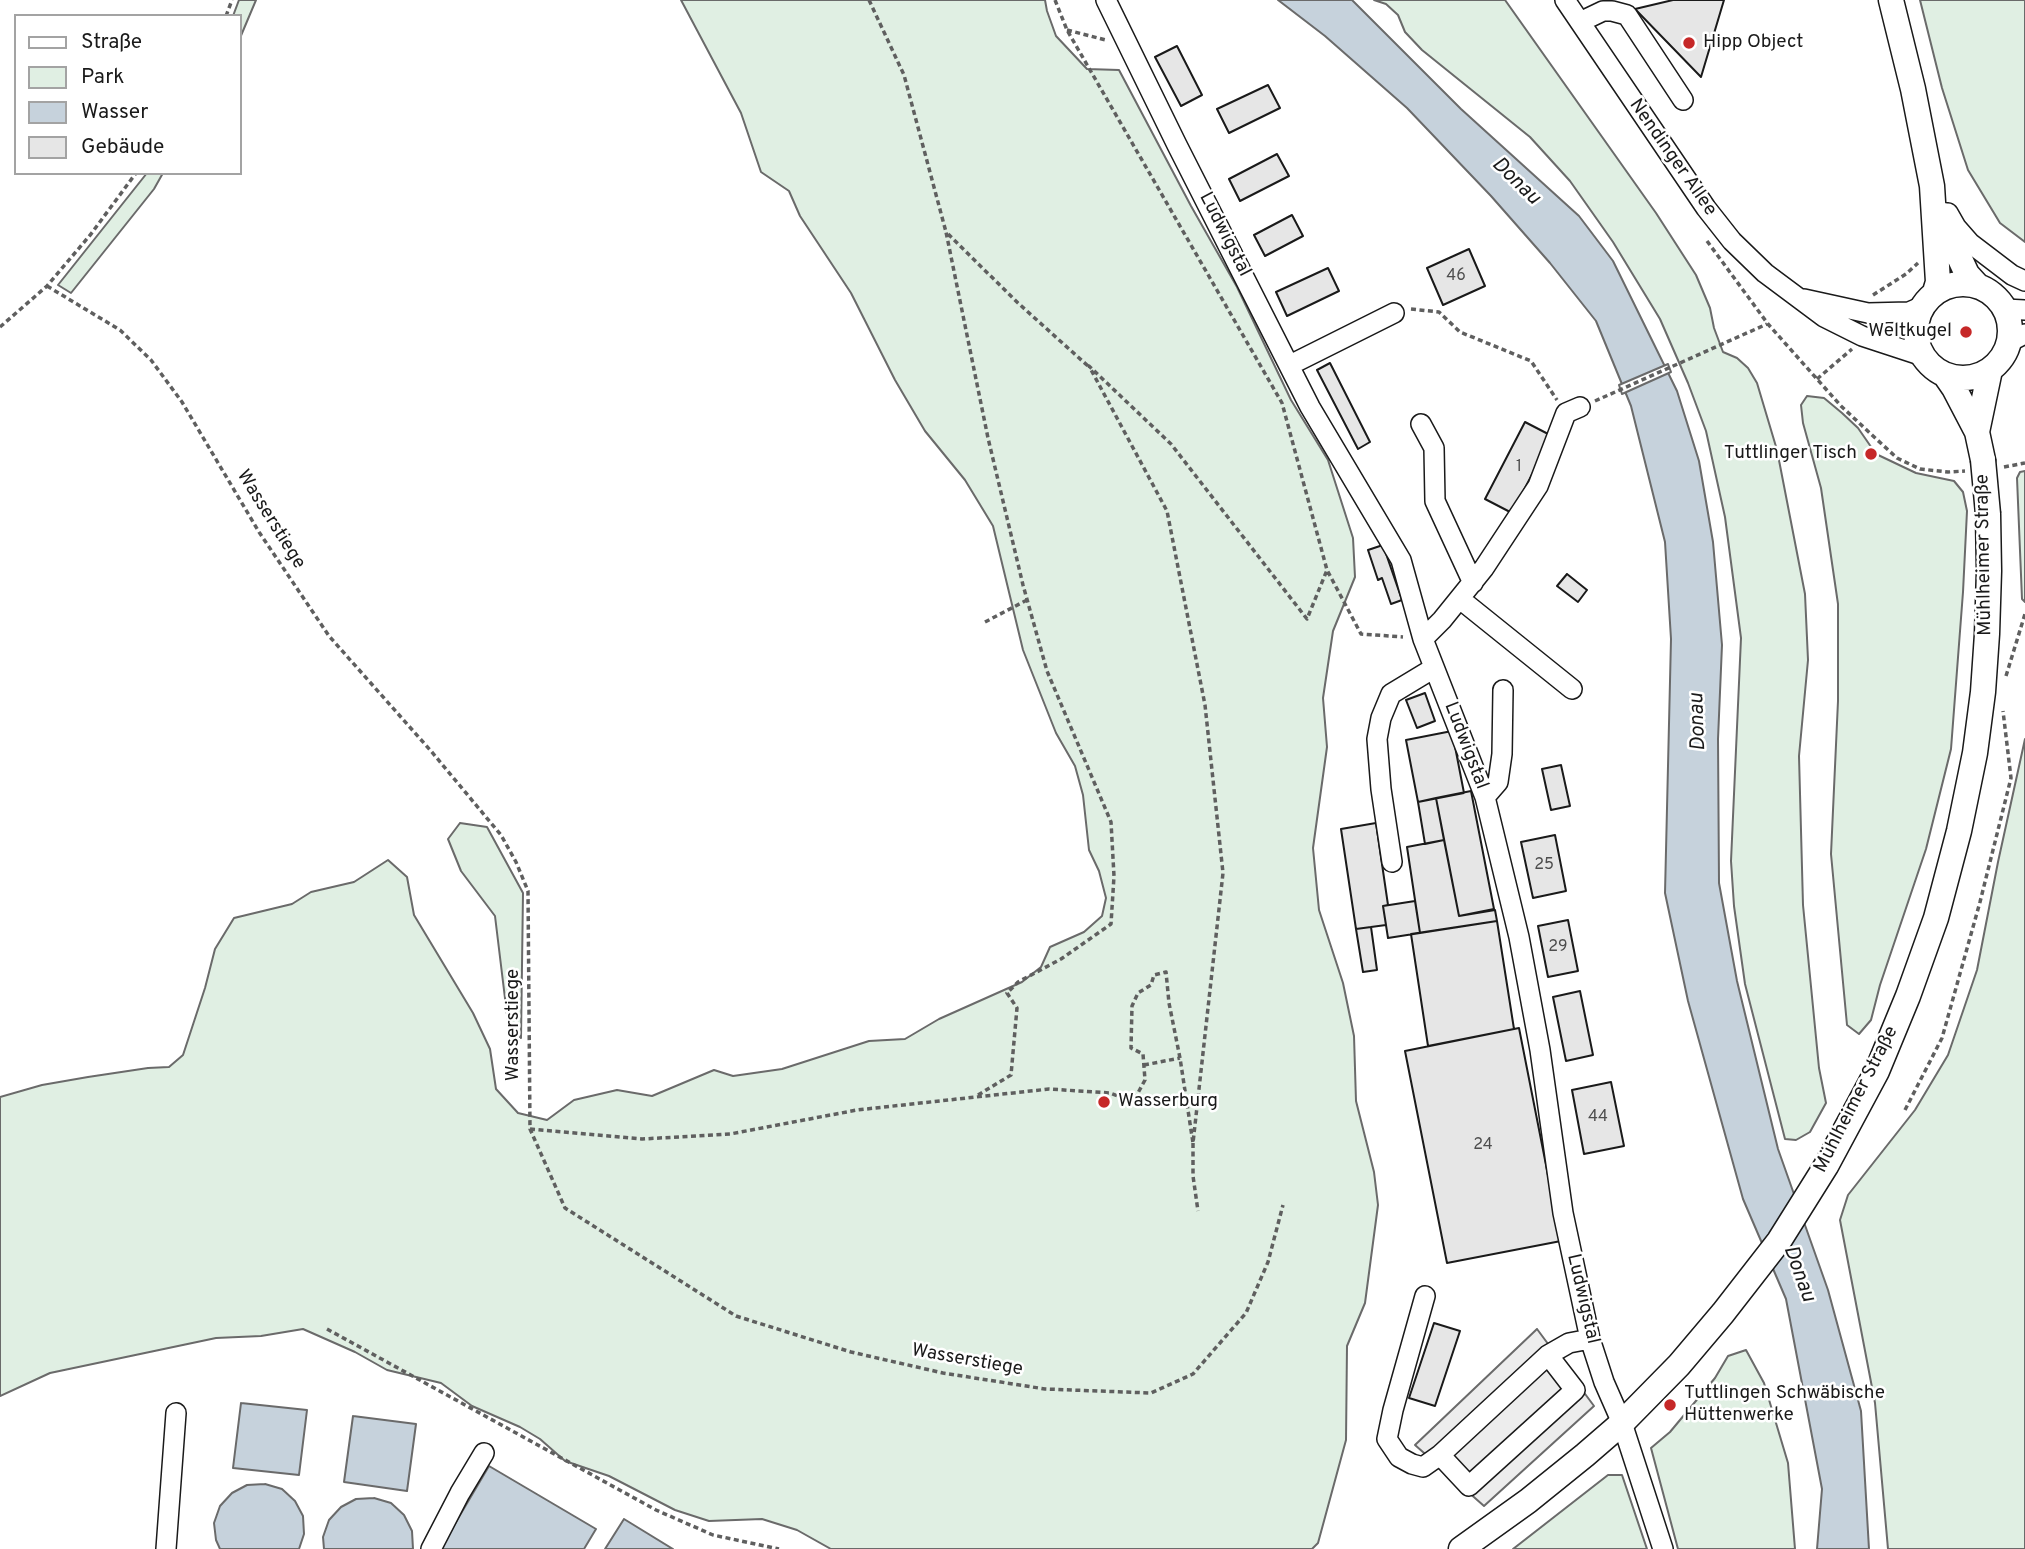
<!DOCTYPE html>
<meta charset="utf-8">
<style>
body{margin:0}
#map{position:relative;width:2025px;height:1549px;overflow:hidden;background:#fff;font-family:Overpass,sans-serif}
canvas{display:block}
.legend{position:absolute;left:14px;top:14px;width:228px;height:161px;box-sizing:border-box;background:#fff;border:2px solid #a3a3a3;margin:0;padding:9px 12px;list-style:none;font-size:21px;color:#1a1a1a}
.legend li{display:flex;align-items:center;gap:14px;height:35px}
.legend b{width:35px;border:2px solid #a3a3a3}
</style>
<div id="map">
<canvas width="2025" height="1549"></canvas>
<ul class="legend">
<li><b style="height:9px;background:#fff"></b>Straße</li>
<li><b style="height:19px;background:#e0efe3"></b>Park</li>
<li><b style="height:19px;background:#c6d2dc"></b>Wasser</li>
<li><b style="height:19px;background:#e6e6e6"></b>Gebäude</li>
</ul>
</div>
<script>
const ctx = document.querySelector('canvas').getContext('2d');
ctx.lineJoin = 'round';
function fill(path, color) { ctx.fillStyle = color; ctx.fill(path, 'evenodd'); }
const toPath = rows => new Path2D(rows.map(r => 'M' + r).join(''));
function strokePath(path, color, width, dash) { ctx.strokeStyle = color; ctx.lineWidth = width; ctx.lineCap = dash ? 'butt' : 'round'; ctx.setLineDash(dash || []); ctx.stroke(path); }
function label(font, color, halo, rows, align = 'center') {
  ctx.font = font + ' Overpass,sans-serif'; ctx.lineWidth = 5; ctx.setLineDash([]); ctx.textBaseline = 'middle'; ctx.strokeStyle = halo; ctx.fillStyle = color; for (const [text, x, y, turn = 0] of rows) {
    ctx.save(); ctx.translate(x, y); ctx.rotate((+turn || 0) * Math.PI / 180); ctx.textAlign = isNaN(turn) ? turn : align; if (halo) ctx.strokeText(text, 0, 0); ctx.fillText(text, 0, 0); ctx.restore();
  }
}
const green = toPath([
 [239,0,256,0,240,38,240,16,233,16,239,0],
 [681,0,1045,0,1047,11,1056,36,1087,69,1119,70,1191,206,1237,287,1291,400,1328,460,1353,538,1355,577,1333,631,1323,698,1327,747,1313,848,1319,910,1343,983,1354,1036,1356,1101,1374,1172,1378,1205,1365,1303,1347,1346,1346,1440,1318,1543,1312,1549,831,1549,797,1530,762,1519,709,1521,675,1510,609,1476,565,1461,540,1439,520,1427,472,1406,441,1383,387,1370,355,1352,303,1329,261,1336,216,1338,50,1373,0,1396,0,1097,42,1085,88,1077,148,1068,169,1067,183,1055,205,988,215,949,234,918,292,904,311,892,354,882,388,860,407,877,414,915,473,1013,490,1049,496,1089,518,1113,547,1120,574,1100,617,1090,652,1096,714,1070,733,1076,782,1069,869,1041,905,1039,939,1019,1022,982,1041,967,1050,947,1084,932,1102,916,1106,898,1099,871,1089,850,1083,795,1075,766,1056,733,1023,650,993,526,965,480,925,431,895,380,851,293,800,216,789,191,761,172,741,113,681,0],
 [1374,0,1505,0,1656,213,1696,275,1710,308,1714,328,1723,352,1737,358,1748,368,1757,383,1777,450,1805,594,1808,660,1799,756,1803,905,1819,1068,1826,1103,1810,1132,1796,1140,1785,1139,1745,984,1734,906,1731,861,1741,638,1725,517,1706,431,1688,383,1660,319,1613,242,1570,181,1530,137,1422,50,1405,32,1398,15,1386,4,1374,0],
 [1920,0,2025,0,2025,242,2000,223,1968,170,1942,88,1920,0],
 [147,173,163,173,154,189,71,293,58,285,147,173],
 [1807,396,1824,398,1842,413,1858,428,1876,454,1916,473,1954,481,1963,492,1967,511,1963,592,1951,749,1926,849,1880,985,1871,1020,1859,1034,1847,1025,1831,854,1838,701,1838,604,1821,488,1803,423,1801,405,1807,396],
 [2025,471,2025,602,2022,599,2017,478,2020,472,2025,471],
 [2025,739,2025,1549,1888,1549,1875,1403,1840,1220,1848,1195,1915,1110,1948,1055,1977,970,1998,862,2025,739],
 [460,823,487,827,523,893,521,1038,508,1023,495,916,461,871,448,839,460,823],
 [1746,1350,1764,1383,1788,1463,1795,1549,1678,1549,1651,1448,1670,1432,1715,1378,1728,1356,1746,1350],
 [1608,1475,1622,1475,1647,1549,1513,1549,1608,1475]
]);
const parking = toPath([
 [1537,1329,1594,1406,1484,1506,1415,1445,1537,1329]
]);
const water = toPath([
 [1278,0,1352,0,1461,109,1579,216,1613,261,1677,391,1699,461,1713,542,1722,645,1718,739,1719,883,1737,981,1778,1149,1828,1290,1861,1411,1869,1549,1817,1549,1822,1489,1786,1299,1743,1199,1688,1001,1665,893,1671,639,1665,542,1631,406,1596,321,1550,263,1491,196,1407,108,1325,36,1278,0],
 [241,1403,307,1410,299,1475,233,1468,241,1403],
 [353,1416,416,1424,407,1491,344,1482,353,1416],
 [489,1466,596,1529,584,1549,440,1549,489,1466],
 [265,1484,282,1489,295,1501,303,1516,304,1534,299,1549,220,1549,216,1540,214,1523,220,1506,232,1493,247,1485,265,1484],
 [374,1498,391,1503,404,1515,412,1531,413,1549,324,1549,323,1537,329,1520,341,1507,356,1499,374,1498],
 [624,1519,673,1549,605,1549,624,1519]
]);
const pier = toPath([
 [1668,364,1671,372,1622,394,1619,385,1668,364]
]);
const building = toPath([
 [1673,0,1724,0,1701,77,1635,9,1673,0],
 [1177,46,1202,95,1181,106,1155,57,1177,46],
 [1268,85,1280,108,1229,133,1217,109,1268,85],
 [1277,154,1289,176,1240,201,1229,179,1277,154],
 [1292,215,1303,236,1265,256,1254,235,1292,215],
 [1469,249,1485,286,1443,305,1427,268,1469,249],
 [1328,268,1339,291,1287,316,1276,292,1328,268],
 [1330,363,1370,442,1358,449,1317,370,1330,363],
 [1525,422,1552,436,1512,513,1485,499,1525,422],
 [1383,545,1402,600,1391,604,1382,578,1378,580,1368,550,1383,545],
 [1567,574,1587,590,1578,602,1557,586,1567,574],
 [1425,693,1435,721,1417,728,1406,700,1425,693],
 [1452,731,1464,793,1418,802,1406,740,1452,731],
 [1561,765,1570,806,1551,810,1542,769,1561,765],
 [1471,791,1494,909,1459,916,1436,798,1471,791],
 [1436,798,1444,840,1425,844,1418,802,1436,798],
 [1376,823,1388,905,1383,906,1386,925,1356,929,1341,829,1376,823],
 [1555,835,1566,891,1533,898,1521,842,1555,835],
 [1444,840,1459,916,1495,910,1497,921,1420,933,1407,847,1444,840],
 [1415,901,1420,933,1388,938,1383,906,1415,901],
 [1568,920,1578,971,1548,977,1538,926,1568,920],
 [1497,921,1514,1029,1428,1046,1411,934,1497,921],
 [1371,927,1377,970,1363,972,1356,929,1371,927],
 [1580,991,1593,1055,1566,1061,1553,997,1580,991],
 [1519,1028,1561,1241,1447,1263,1405,1051,1519,1028],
 [1611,1082,1624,1146,1584,1154,1572,1090,1611,1082],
 [1434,1323,1460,1331,1435,1406,1409,1398,1434,1323]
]);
const path = toPath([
 [869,0,904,75,946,232],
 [1055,0,1067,30,1282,403,1327,570,1361,634,1403,637],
 [226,16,232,0],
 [1067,30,1106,40],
 [1707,241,1768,324,1841,406,1872,435,1897,458,1920,469,1948,472,1965,471],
 [47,286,120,330,151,360,182,402,259,532,329,636,431,751,501,835,516,862,528,891,530,1129,565,1208,736,1316,851,1352,943,1373,1045,1389,1151,1393,1193,1374,1246,1313,1268,1262,1283,1205],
 [1873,295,1906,274,1918,263],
 [1411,309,1439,312,1460,332,1531,361,1557,400],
 [0,327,47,286,91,234,136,173],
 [1817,379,1852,349],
 [1595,401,1767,324],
 [2004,467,2025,463],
 [985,622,1027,600],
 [2006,676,2025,614],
 [1144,1065,1180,1058],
 [978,1095,1011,1075,1017,1008,1007,993,1018,982,1061,959,1111,924,1114,876,1111,822,1047,671,1023,585,988,438,946,232,1018,303,1088,366],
 [1905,1110,1942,1038,1980,902,2011,778,2003,711],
 [530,1129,642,1139,730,1134,857,1110,1049,1089,1110,1093,1133,1102,1145,1080,1143,1054,1131,1048,1132,1006,1138,993,1151,985,1154,975,1166,972,1169,1003,1180,1058,1193,1143,1223,873,1205,705,1167,511,1089,366,1171,444,1307,619,1327,570],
 [1193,1143,1193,1176,1198,1211],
 [327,1329,656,1510,713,1535,779,1549]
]);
const minor = toPath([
 [1106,0,1177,145,1310,407,1401,560,1423,639,1485,797,1519,937,1540,1050,1563,1213,1590,1339,1604,1382,1622,1423,1663,1549],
 [1565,0,1706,208,1732,241,1765,273,1824,317,1862,336,1923,356],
 [1580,22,1603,11,1612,11,1627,15,1683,100],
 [1948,213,1956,227,1970,243,2012,275,2025,281],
 [1804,299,1868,313,1909,312,1923,306],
 [2005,309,2025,310],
 [2009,342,2025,334],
 [1290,365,1394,313],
 [1421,424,1434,448,1435,501,1473,583],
 [1460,599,1572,689],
 [1423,639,1442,620,1484,568,1538,486,1566,413,1580,407],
 [1485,797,1498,782,1502,754,1503,690],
 [1392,862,1381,789,1377,739,1381,718,1391,694,1434,668],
 [1425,1296,1393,1410,1387,1439,1399,1457,1412,1464,1423,1467,1440,1455],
 [1548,1355,1575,1390,1469,1486,1440,1455,1548,1355,1569,1343,1590,1339],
 [166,1549,176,1413],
 [431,1549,460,1493,484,1453]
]);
const major = toPath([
 [1891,0,1913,89,1932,186,1938,282,1935,292],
 [1943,215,1954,246,1967,274,1978,286],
 '1916 331a47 47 0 1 1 94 0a47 47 0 1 1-94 0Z',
 [1945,375,1954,388,1977,432,1983,460],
 [1977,432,1990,370],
 [1461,1549,1528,1501,1585,1455,1622,1423,1679,1365,1723,1313,1779,1241,1826,1166,1877,1071,1908,996,1936,918,1959,831,1975,753,1983,692,1987,634,1989,571,1988,514]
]);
const majorBridge = toPath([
 [1983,460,1988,514]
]);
const markers = [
 [1689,43,7,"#c62828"],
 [1966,332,7,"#c62828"],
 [1871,454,7,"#c62828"],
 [1104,1102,7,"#c62828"],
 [1670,1405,7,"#c62828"]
];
const numberNames = [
 ["46",1456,277],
 ["1",1519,468],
 ["25",1544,866],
 ["29",1558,948],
 ["44",1598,1118],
 ["24",1483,1146]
];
const poiNames = [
 ["Hipp Object",1703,43],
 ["Weltkugel",1952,332,"right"],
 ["Tuttlinger Tisch",1857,454,"right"],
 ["Wasserburg",1118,1102],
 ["Tuttlingen Schwäbische",1684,1394],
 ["Hüttenwerke",1684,1416]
];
const streetNames = [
 ["Nendinger Allee",1672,158,55],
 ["Ludwigstal",1224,235,63],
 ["Wasserstiege",270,520,58],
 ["Mühlheimer Straße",1985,555,-91],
 ["Ludwigstal",1465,746,69],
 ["Wasserstiege",514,1025,-90],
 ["Mühlheimer Straße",1857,1100,-63],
 ["Ludwigstal",1582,1299,77],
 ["Wasserstiege",967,1361,10]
];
const waterNames = [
 ["Donau",1515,182,44],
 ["Donau",1699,722,-92],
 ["Donau",1798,1274,70]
];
fill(green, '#e0efe3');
strokePath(green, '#6a6a6a', 2);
fill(parking, '#ededed');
strokePath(parking, '#6a6a6a', 2);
fill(water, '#c6d2dc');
strokePath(water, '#6a6a6a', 2);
fill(pier, '#fff');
strokePath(pier, '#6a6a6a', 2);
fill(building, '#e6e6e6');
strokePath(building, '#1a1a1a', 2);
strokePath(minor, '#1a1a1a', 22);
strokePath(major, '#1a1a1a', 27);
strokePath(path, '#5f5f5f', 3.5, [5, 3.5]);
strokePath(minor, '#fff', 19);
strokePath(major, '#fff', 24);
strokePath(majorBridge, '#1a1a1a', 27, []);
strokePath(majorBridge, '#fff', 24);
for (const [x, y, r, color] of markers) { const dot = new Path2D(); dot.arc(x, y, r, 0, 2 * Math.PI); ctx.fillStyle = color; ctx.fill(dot); strokePath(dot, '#fff', 2.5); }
label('16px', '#4d4d4d', null, numberNames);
label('19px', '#1a1a1a', '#fff', poiNames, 'left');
label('19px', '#1a1a1a', '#fff', streetNames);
label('italic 21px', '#1a1a1a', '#fff', waterNames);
</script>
